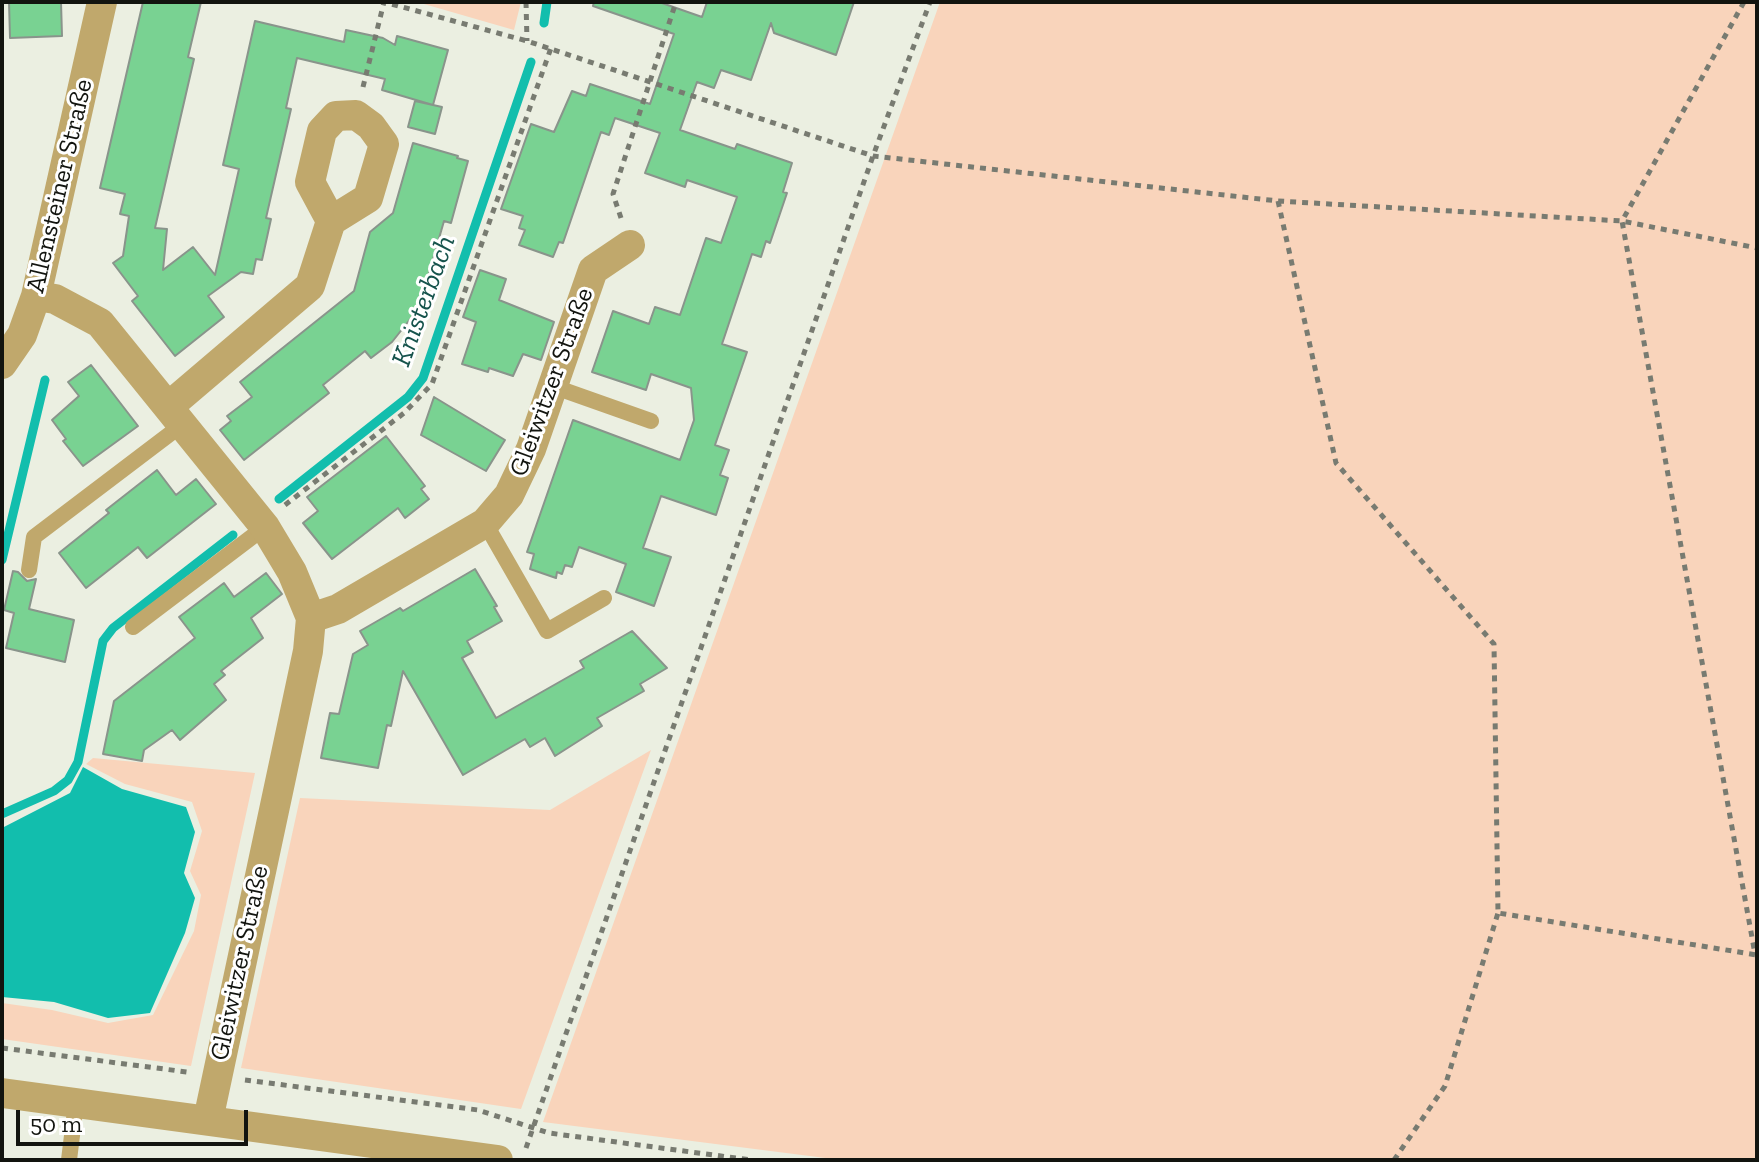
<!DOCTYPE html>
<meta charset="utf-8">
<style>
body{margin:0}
#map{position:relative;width:1759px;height:1162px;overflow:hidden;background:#ebefe1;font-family:"Zilla Slab",serif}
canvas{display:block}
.frame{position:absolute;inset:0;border:4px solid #12140f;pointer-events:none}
.scale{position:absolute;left:16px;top:1110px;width:232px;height:36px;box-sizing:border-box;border:4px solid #12140f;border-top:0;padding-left:10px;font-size:24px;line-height:28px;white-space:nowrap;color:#12140f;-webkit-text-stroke:6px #fff;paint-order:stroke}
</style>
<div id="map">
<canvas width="1759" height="1162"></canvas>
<div class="frame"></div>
<div class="scale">50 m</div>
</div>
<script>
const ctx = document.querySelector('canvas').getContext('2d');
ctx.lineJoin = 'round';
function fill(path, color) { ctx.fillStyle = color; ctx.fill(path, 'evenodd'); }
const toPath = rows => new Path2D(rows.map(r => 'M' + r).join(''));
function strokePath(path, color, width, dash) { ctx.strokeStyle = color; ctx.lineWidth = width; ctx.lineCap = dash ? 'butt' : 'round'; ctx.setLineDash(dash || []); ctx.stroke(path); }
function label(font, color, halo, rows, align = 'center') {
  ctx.font = font + ' "Zilla Slab",serif'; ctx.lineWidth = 6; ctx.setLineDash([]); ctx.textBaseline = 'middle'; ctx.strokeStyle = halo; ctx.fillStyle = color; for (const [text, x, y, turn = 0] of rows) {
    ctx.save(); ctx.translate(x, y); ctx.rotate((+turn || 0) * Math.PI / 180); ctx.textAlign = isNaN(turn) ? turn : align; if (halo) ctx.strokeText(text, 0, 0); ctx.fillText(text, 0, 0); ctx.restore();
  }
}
const green = toPath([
 [417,2,521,2,514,30],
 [940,2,1756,2,1757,1160,841,1160,543,1122],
 [651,750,521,1109,241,1068,300,798,550,810],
 [93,758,255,773,191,1066,2,1039,2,1003,52,1010,108,1023,153,1015,194,931,201,895,190,871,202,831,192,802,125,784,86,764]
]);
const water = toPath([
 [83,767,122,789,186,807,195,832,184,873,195,898,185,933,150,1013,108,1018,54,1002,2,997,2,828,70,793]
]);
const stream = toPath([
 [544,23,547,2],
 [279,499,408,397,423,378,531,62],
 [2,560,45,380],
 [2,814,54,791,68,780,78,762,103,641,113,628,233,535]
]);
const building = toPath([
 [9,2,61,2,62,36,10,38,9,2],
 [143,2,201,2,188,57,194,59,155,228,167,229,163,270,193,247,215,275,239,169,223,165,255,21,344,42,346,30,383,38,395,45,397,36,448,50,433,105,382,90,385,79,297,58,286,108,291,109,266,218,271,219,262,260,256,259,253,274,241,272,208,296,224,317,175,356,132,301,138,296,113,263,123,256,129,216,120,214,125,194,100,188,143,2],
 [594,2,659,2,702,17,707,2,854,2,836,55,774,33,771,23,751,80,721,70,714,88,697,82,680,130,735,149,737,144,792,163,783,192,787,193,770,243,766,241,761,257,752,254,722,344,747,352,715,445,729,450,720,475,728,478,716,515,661,496,643,548,671,557,654,606,616,592,626,564,579,547,572,567,565,565,562,574,557,572,556,578,530,569,534,554,527,552,573,420,680,460,694,420,691,388,651,374,646,390,592,372,613,311,649,324,655,307,680,315,706,238,721,243,737,197,687,180,685,187,645,173,660,133,615,118,609,135,601,132,563,243,559,242,553,257,519,245,525,230,519,228,523,216,501,209,531,124,554,132,572,91,586,96,590,84,650,104,674,34,593,6,594,2],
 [415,101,442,107,435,134,408,127,415,101],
 [413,143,458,156,457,158,468,161,451,223,444,221,419,308,392,342,371,358,365,351,323,385,329,393,244,460,220,430,231,421,227,416,252,397,240,382,354,291,370,232,393,213,413,143],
 [480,270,506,279,499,300,554,322,541,360,523,354,513,376,489,368,488,372,462,364,476,322,463,317,480,270],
 [91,365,138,426,83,466,63,441,66,439,52,420,79,396,68,382,91,365],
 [434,397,505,440,486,471,421,435,434,397],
 [386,436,425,486,421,489,429,499,405,518,398,508,332,559,303,523,318,511,307,497,386,436],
 [157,470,176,495,196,479,216,504,147,558,138,547,86,588,59,553,109,513,106,510,157,470],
 [475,569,497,606,494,607,502,621,467,641,473,652,462,658,496,718,584,668,580,661,632,631,667,668,640,684,644,691,597,718,602,726,555,756,545,738,530,747,525,739,463,775,403,671,391,726,387,725,378,768,321,758,330,713,339,714,353,654,368,645,360,631,400,608,403,611,475,569],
 [13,571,18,572,27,581,36,579,29,609,74,620,65,662,6,648,14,613,4,610,13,571],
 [266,573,282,594,251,618,263,638,221,671,225,675,214,684,226,700,180,740,172,730,144,750,142,761,103,754,114,701,195,638,179,617,224,583,234,597,266,573]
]);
const path = toPath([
 [526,2,527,41],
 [1744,2,1622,221,1755,954],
 [363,87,384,2,527,41,873,156,1278,201,1622,221,1757,248],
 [1278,201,1336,463,1494,644,1498,913,1757,955],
 [621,218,613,194,676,2],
 [285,505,404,413,432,384,551,48],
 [2,1048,187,1072],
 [245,1080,478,1110,549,1133,751,1160],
 [526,1148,873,156,930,2],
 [1394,1160,1445,1086,1498,913]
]);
const service = toPath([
 [552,386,651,421],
 [485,523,547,631,604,598],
 [29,570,34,537,183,424],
 [133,627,265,527],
 [69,1160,76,1103]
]);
const minor = toPath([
 [36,296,55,299,100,323,265,527,292,572,311,618,308,651,208,1120],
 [2,364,22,335,36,296,102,2],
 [168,407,310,286,331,221,368,198,384,144,371,126,356,115,336,116,322,131,310,182,331,221],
 [311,618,338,609,485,523,509,495,531,449,593,270,630,245],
 [2,1093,498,1160]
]);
const streetNames = [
 ["Allensteiner Straße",60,186,-77],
 ["Gleiwitzer Straße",552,382,-70],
 ["Gleiwitzer Straße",240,963,-78]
];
const waterNames = [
 ["Knisterbach",424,301,-70]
];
fill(green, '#f9d4bb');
fill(water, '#12bead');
strokePath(stream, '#12bead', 9);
fill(building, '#79d292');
strokePath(building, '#89948b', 2);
strokePath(path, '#787b71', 5, [6, 6]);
strokePath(service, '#c0a86c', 16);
strokePath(minor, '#c0a86c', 30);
label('26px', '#12140f', '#fff', streetNames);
label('italic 28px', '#16534c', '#fff', waterNames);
</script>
